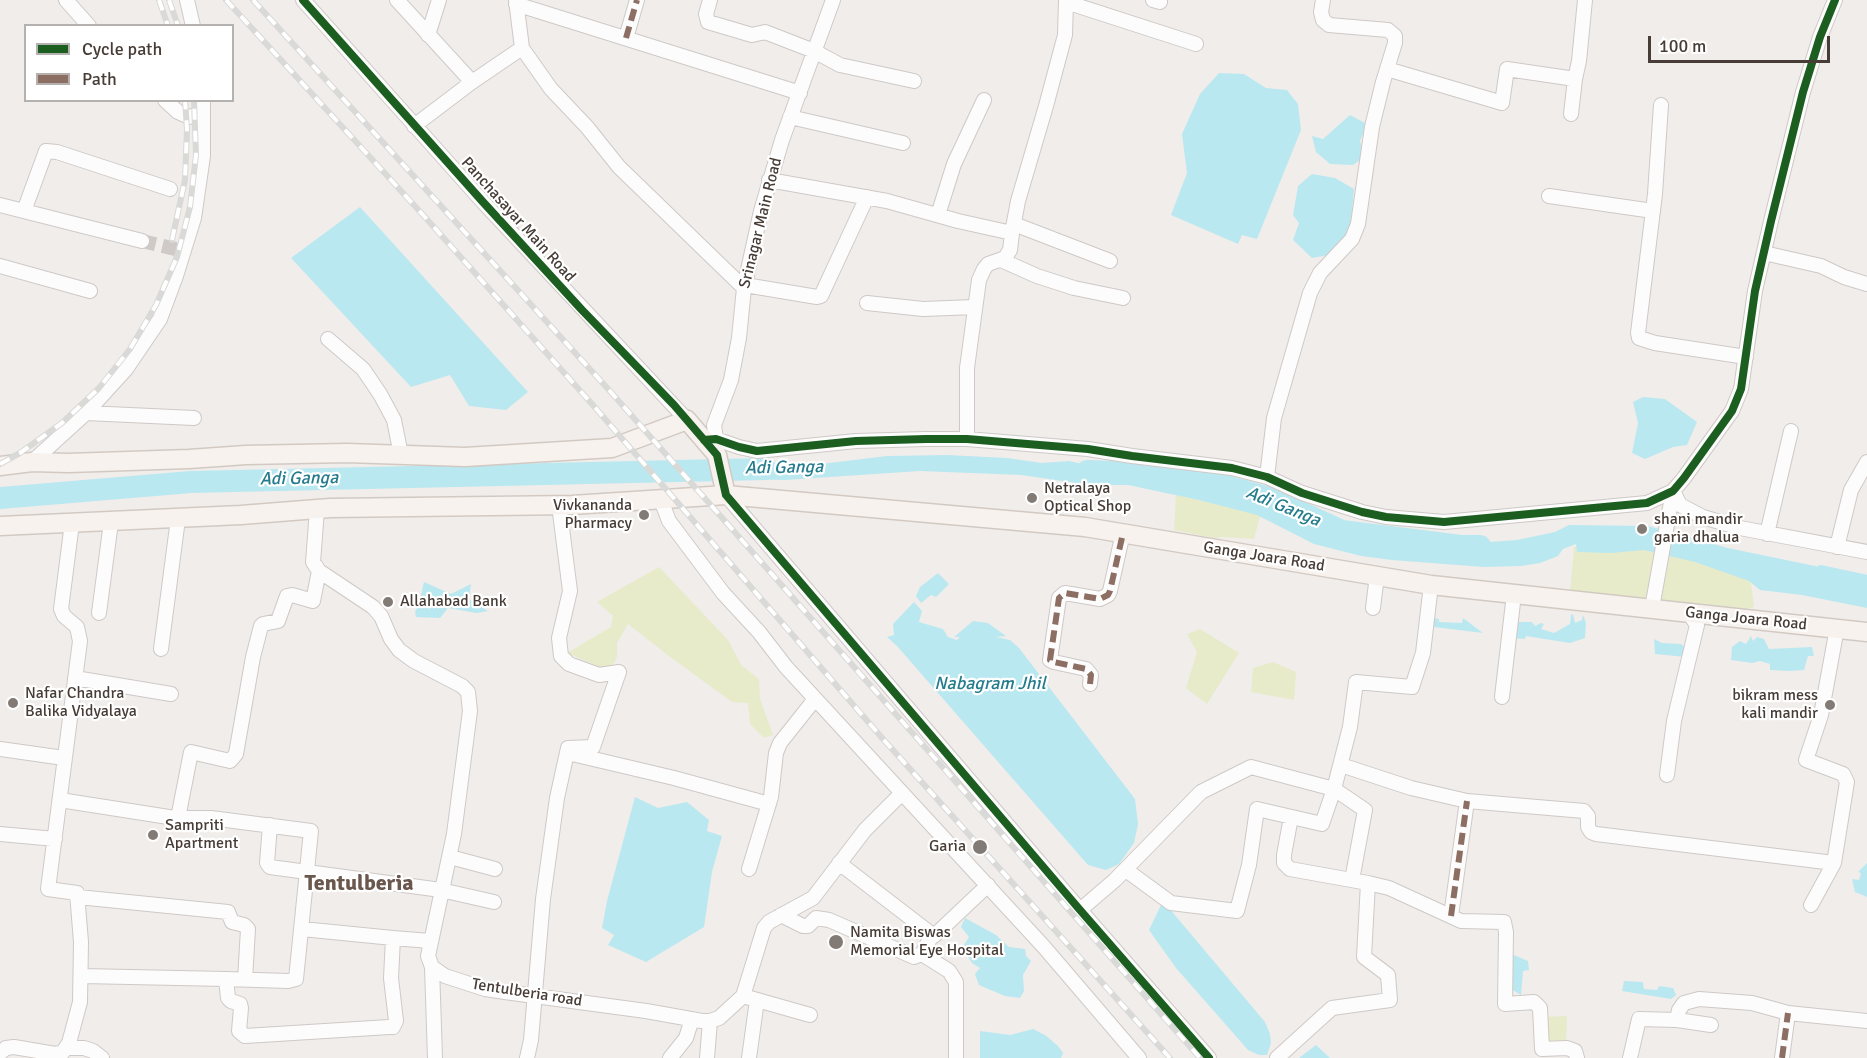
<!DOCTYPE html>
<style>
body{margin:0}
#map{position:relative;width:1867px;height:1058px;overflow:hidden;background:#f1edea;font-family:Signika,sans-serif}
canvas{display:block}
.legend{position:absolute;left:24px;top:24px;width:210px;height:78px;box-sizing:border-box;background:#fff;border:2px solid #b5b1af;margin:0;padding:8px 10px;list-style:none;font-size:18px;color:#473c36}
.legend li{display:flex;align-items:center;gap:12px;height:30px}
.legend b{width:30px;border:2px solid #b5b1af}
.scale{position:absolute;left:1648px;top:36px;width:182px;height:27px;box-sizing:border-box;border:3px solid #473c36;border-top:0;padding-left:8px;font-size:18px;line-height:21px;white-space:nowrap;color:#473c36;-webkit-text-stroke:4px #fff;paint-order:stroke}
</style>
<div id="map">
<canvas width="1867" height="1058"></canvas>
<ul class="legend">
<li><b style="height:8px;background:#1b5e20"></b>Cycle path</li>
<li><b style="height:8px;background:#8d6e63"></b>Path</li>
</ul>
<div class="scale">100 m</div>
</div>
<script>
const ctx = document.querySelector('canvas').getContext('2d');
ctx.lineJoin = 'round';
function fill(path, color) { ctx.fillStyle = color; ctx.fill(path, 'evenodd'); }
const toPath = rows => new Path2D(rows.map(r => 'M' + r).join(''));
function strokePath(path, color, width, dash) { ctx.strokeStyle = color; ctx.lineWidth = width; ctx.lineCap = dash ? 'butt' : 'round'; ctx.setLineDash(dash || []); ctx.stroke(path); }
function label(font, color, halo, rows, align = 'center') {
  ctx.font = font + ' Signika,sans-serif'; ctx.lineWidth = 4.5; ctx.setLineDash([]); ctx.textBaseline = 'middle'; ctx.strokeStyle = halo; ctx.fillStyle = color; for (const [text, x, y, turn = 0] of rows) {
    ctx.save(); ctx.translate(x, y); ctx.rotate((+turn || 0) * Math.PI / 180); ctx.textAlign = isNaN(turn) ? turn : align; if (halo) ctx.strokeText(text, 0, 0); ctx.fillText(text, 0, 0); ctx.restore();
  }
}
const green = toPath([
 [1176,495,1261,513,1254,539,1223,537,1214,538,1174,530],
 [1623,538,1750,574,1754,607,1735,611,1570,593,1574,547],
 [659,567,728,640,742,666,759,679,760,699,773,735,764,738,750,724,748,703,732,702,669,656,628,624,617,643,617,657,609,671,567,653,611,627,613,616,597,602],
 [1200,629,1239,653,1207,704,1186,688,1197,652,1187,634],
 [1273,662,1296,672,1294,700,1251,692,1253,668],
 [1567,1016,1566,1046,1543,1047,1540,1017]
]);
const water = toPath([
 [1219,73,1244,74,1266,88,1287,90,1298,104,1301,130,1257,239,1242,235,1238,244,1171,215,1187,173,1182,134,1200,94],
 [1350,115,1367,124,1360,141,1364,157,1353,165,1330,164,1316,152,1312,136,1323,139],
 [1312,174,1335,178,1354,189,1350,233,1335,254,1312,258,1293,240,1299,223,1293,215,1298,186],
 [360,207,528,392,506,410,469,406,450,375,411,387,291,258],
 [1643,397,1665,399,1697,422,1687,445,1673,447,1645,459,1632,453,1638,423,1633,402],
 [947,455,1007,458,1042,463,1069,461,1131,475,1153,475,1198,480,1276,504,1350,532,1397,542,1447,545,1517,540,1555,532,1569,525,1648,526,1728,548,1815,566,1867,584,1867,608,1802,595,1760,590,1749,581,1695,562,1644,550,1611,553,1577,552,1576,544,1563,549,1558,556,1540,563,1521,566,1484,567,1392,560,1361,556,1314,544,1257,515,1199,500,1128,485,1090,485,1021,475,920,471,785,480,743,479,730,462,737,461,788,468,887,456],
 [938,573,949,584,936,597,931,595,921,603,916,596,920,587],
 [424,582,451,594,471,584,469,599,488,611,477,613,448,608,440,618,416,617,415,612,419,603],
 [914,602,922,611,919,622,943,629,948,637,957,640,960,637,954,637,973,621,988,623,1006,636,996,637,1010,640,1019,648,1135,799,1138,824,1134,843,1119,864,1106,870,1088,865,897,646,887,637,894,635,893,624],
 [1573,614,1575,623,1582,620,1583,615,1586,623,1585,638,1570,643,1526,636,1525,639,1512,638,1518,622,1532,622,1535,626,1541,623,1544,624,1541,629,1554,633,1570,624,1571,615],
 [1434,618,1439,619,1439,622,1462,623,1463,618,1483,633,1434,627],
 [1751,636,1753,641,1757,637,1764,639,1769,649,1812,647,1814,656,1808,656,1804,670,1790,671,1770,670,1770,664,1760,661,1752,663,1731,660,1732,647,1740,641,1746,644],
 [1654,639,1662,643,1681,644,1688,649,1686,657,1655,654],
 [635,797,658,808,687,802,709,820,707,831,722,836,712,872,704,927,646,962,608,945,614,935,602,928,607,901],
 [1867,863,1867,897,1855,892,1852,879,1859,880,1861,873,1858,872],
 [1163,901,1265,1022,1270,1034,1271,1043,1267,1055,1259,1055,1248,1050,1176,968,1149,930],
 [965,918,996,935,1009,947,1025,949,1026,956,1031,961,1023,975,1024,991,1020,998,1005,996,979,985,975,974,980,968,972,963,962,948,969,937,961,927],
 [1514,955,1528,961,1529,970,1523,971,1521,995,1506,986,1508,957],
 [1624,981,1643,982,1644,989,1657,990,1659,986,1673,988,1676,995,1671,999,1622,991],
 [1033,1029,1045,1035,1058,1046,1063,1053,1061,1058,980,1058,980,1031,1010,1035],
 [1316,1045,1330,1058,1299,1058]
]);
const canal = toPath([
 [1821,571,1867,581]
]);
const river = toPath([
 [1087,471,1183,474,1270,498,1342,531,1461,546,1480,546],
 [0,498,191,482,766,469]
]);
const streetTunnel = toPath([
 [142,241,184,251]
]);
const street = toPath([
 [66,0,89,26],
 [187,0,193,26],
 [303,0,483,202,687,420],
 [397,0,472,82],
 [516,0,522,48],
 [710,0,706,14,708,22,752,35,765,32,814,51,840,65,914,81],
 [1153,0,1160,2],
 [1066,2,1196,44],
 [516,4,800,93],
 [428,35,439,0],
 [626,38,637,0],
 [1387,69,1502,103,1507,69,1575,79],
 [165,100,178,112,189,117,196,115,203,111],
 [1661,105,1655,194,1638,333,1639,338,1655,343,1746,357],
 [1571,114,1575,79,1579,61,1585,0],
 [790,117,903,143],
 [414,126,472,82,522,48,551,89,587,127,619,167,744,288],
 [769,180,887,201,958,221,1012,233,1010,250,1005,258,988,264,984,269,979,280,967,368,967,439],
 [1549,196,1653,211],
 [0,205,142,241],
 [24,211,46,151,57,152,170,189],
 [938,215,954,164,984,100],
 [1014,224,1110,261],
 [1012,233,1018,201,1046,106,1065,35,1066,0],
 [1764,253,1821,266,1844,277,1867,284],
 [1001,260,1037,276,1074,288,1123,298],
 [0,266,90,291],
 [745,285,817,297,821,296,867,197],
 [867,303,923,309,975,307],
 [328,339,363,369,380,394,394,420,401,455],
 [86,413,194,418],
 [716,439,714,425,731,380,739,338,744,288,761,211,782,140,833,0],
 [704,440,716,439,739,447,757,451,856,441,926,439,967,439,1088,449,1132,456,1232,468,1267,477,1302,493,1362,512,1386,517,1444,522,1647,503,1673,491,1684,478,1732,411,1741,389,1755,291,1771,221,1803,92,1820,37,1835,0],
 [32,462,86,413,126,369,160,319,176,276,194,218,203,156,203,100],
 [1267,477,1274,418,1310,293,1320,273,1352,239,1358,224,1372,127,1383,82,1395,43,1395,36,1388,30,1329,25,1323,20,1321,12,1323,0],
 [1673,491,1680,505,1703,517,1740,528,1867,552],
 [726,495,1080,910,1209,1058],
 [661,500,669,521,723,593,759,632,786,667,1044,947,1139,1058],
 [317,510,313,562,319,571,373,607,381,616,391,639,399,650,414,661,462,686,468,692,470,711,454,834,428,956,432,967,445,976,485,989,505,992,646,1011,702,1021,710,1021,719,1018,743,996,764,928,769,922,813,898,865,830,902,793],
 [1767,534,1791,431],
 [1837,547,1851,490,1867,462],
 [1373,608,1377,575],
 [1652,608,1673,491],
 [99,613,111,522],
 [161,649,178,519],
 [75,678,171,694],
 [1090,684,1091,675,1086,669,1054,662,1050,660,1059,598,1065,593,1100,599,1108,595,1110,591,1123,533],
 [1502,697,1514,594],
 [0,749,64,758],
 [568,753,674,778,769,804],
 [1341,765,1411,788,1467,801,1584,811,1588,816,1588,827,1591,832,1596,834,1834,863,1847,782,1843,774,1806,760,1821,715,1837,628],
 [1667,775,1674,721,1697,625,1688,612],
 [60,800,175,818,211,818,311,831,296,979,288,981,226,979],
 [1291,817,1284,855,1284,863,1290,869,1368,883,1389,888,1461,921,1504,922,1506,932,1505,1004,1534,1002,1540,1008,1542,1049,1567,1048,1575,1051,1577,1058],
 [178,818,191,752,230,761,236,754,253,657,261,626,263,624,278,621,287,596,292,595,313,601,319,571],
 [270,825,267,863,270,867,441,890,494,902],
 [0,834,55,839],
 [450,857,495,869],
 [839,863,934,936,988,885],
 [749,869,771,797,776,753,780,743,815,699],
 [1126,870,1171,903,1237,911,1249,865,1257,809,1322,824,1334,789,1350,727,1356,682,1412,687,1423,653,1431,585],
 [78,897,228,912,232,922,244,925,248,929,245,980],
 [1811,905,1834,863],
 [1080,910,1115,880,1201,792,1251,767,1334,789,1365,810,1352,880],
 [781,915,803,926,808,926,816,918,829,920,914,957,922,954,932,935],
 [1451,916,1467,801],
 [302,929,393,938],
 [922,954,949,971,956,982,956,1058],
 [432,967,435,1058],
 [82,976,226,979,228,998,231,1001,240,1004,241,1008,239,1031,245,1036,389,1027,393,1027,396,1021,391,978,393,938,430,941],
 [743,996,810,1015],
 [1677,1020,1679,1010,1684,1003,1699,999,1752,1003,1788,1013,1867,1021],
 [67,1048,84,1048,93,1051,102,1058],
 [0,1053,6,1048,14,1047,55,1054,63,1052,69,1043,80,1002,81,942,77,893,48,889,80,641,77,627,64,616,61,609,72,523],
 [527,1058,531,1040,543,899,557,798,568,748,593,747,619,672,599,675,569,664,561,656,559,638,570,591,559,505],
 [670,1058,686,1038,692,1019],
 [707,1058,710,1021],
 [749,1058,757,1000],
 [1277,1058,1332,1008,1390,1000,1388,975,1364,957,1368,883],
 [1630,1058,1639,1019,1677,1020,1711,1025],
 [1782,1058,1788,1013]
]);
const secondary = toPath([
 [0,466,32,462,68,463,189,459,246,455,347,453,465,457,612,448,687,420,717,455,726,495],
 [0,526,241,515,330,508,572,505,726,495,1085,527,1431,585,1867,632]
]);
const rail = toPath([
 [159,0,168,26],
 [169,0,178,26],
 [226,0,424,216,592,404,883,739,1170,1058],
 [253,0,609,390,1200,1058],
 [172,240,185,180,187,129,185,100],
 [0,464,20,453,62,423,99,388,130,349,156,305,177,257,190,207,196,155,194,100]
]);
const quiet = toPath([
 [626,38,637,0],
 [1090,684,1091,675,1086,669,1054,662,1050,660,1059,598,1065,593,1100,599,1108,595,1110,591,1123,533],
 [1451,916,1467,801],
 [1782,1058,1788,1013]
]);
const cycleway = toPath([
 [303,0,483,202,582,310,674,405,717,455,726,495,1080,910,1209,1058],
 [704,440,716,439,739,447,757,451,856,441,926,439,967,439,1088,449,1132,456,1232,468,1267,477,1302,493,1362,512,1386,517,1444,522,1647,503,1673,491,1684,478,1732,411,1741,389,1755,291,1771,221,1803,92,1820,37,1835,0]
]);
const markers = [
 [1032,498,6,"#827a75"],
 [644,515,6,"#827a75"],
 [1642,529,6,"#827a75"],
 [388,602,6,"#827a75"],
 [13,703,6,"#827a75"],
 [1830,705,6,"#827a75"],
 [153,835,6,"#827a75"],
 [980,847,8,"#827a75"],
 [836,942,8,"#827a75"]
];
const streetNames = [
 ["Panchasayar Main Road",518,220,48],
 ["Srinagar Main Road",761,223,-76],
 ["Ganga Joara Road",1264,557,9],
 ["Ganga Joara Road",1746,619,6],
 ["Tentulberia road",527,993,9]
];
const poiNames = [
 ["Netralaya",1044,489],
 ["Optical Shop",1044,507],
 ["Vivkananda",632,506,"right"],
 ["Pharmacy",632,524,"right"],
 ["shani mandir",1654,520],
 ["garia dhalua",1654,538],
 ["Allahabad Bank",400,602],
 ["Nafar Chandra",25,694],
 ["Balika Vidyalaya",25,712],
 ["bikram mess",1818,696,"right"],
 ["kali mandir",1818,714,"right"],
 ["Sampriti",165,826],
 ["Apartment",165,844],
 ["Garia",966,847,"right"],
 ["Namita Biswas",850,933],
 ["Memorial Eye Hospital",850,951]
];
const waterNames = [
 ["Adi Ganga",784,468,-1],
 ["Adi Ganga",299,479,-1],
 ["Adi Ganga",1283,507,22],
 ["Nabagram Jhil",990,684]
];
const districtNames = [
 ["Tentulberia",359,884]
];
fill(green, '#e7ebca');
fill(water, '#bae8f0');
strokePath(canal, '#bae8f0', 12);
strokePath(river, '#bae8f0', 22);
strokePath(streetTunnel, '#cfcac6', 14, [14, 7]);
strokePath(street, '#cec9c6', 16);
strokePath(secondary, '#d2c9c2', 21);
strokePath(street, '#fdfcfc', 14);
strokePath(secondary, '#f7f2ee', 18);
strokePath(rail, '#d9d9d8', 6);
strokePath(rail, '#fff', 4, [11]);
strokePath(quiet, '#8d6e63', 6, [12, 6]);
strokePath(cycleway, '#1b5e20', 8);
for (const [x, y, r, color] of markers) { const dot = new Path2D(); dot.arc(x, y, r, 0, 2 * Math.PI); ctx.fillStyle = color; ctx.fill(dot); strokePath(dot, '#fff', 2); }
label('16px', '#473c36', '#fff', streetNames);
label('16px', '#473c36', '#fff', poiNames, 'left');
label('italic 18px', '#257c8d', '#fff', waterNames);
label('bold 22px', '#6a574d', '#fff', districtNames);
</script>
